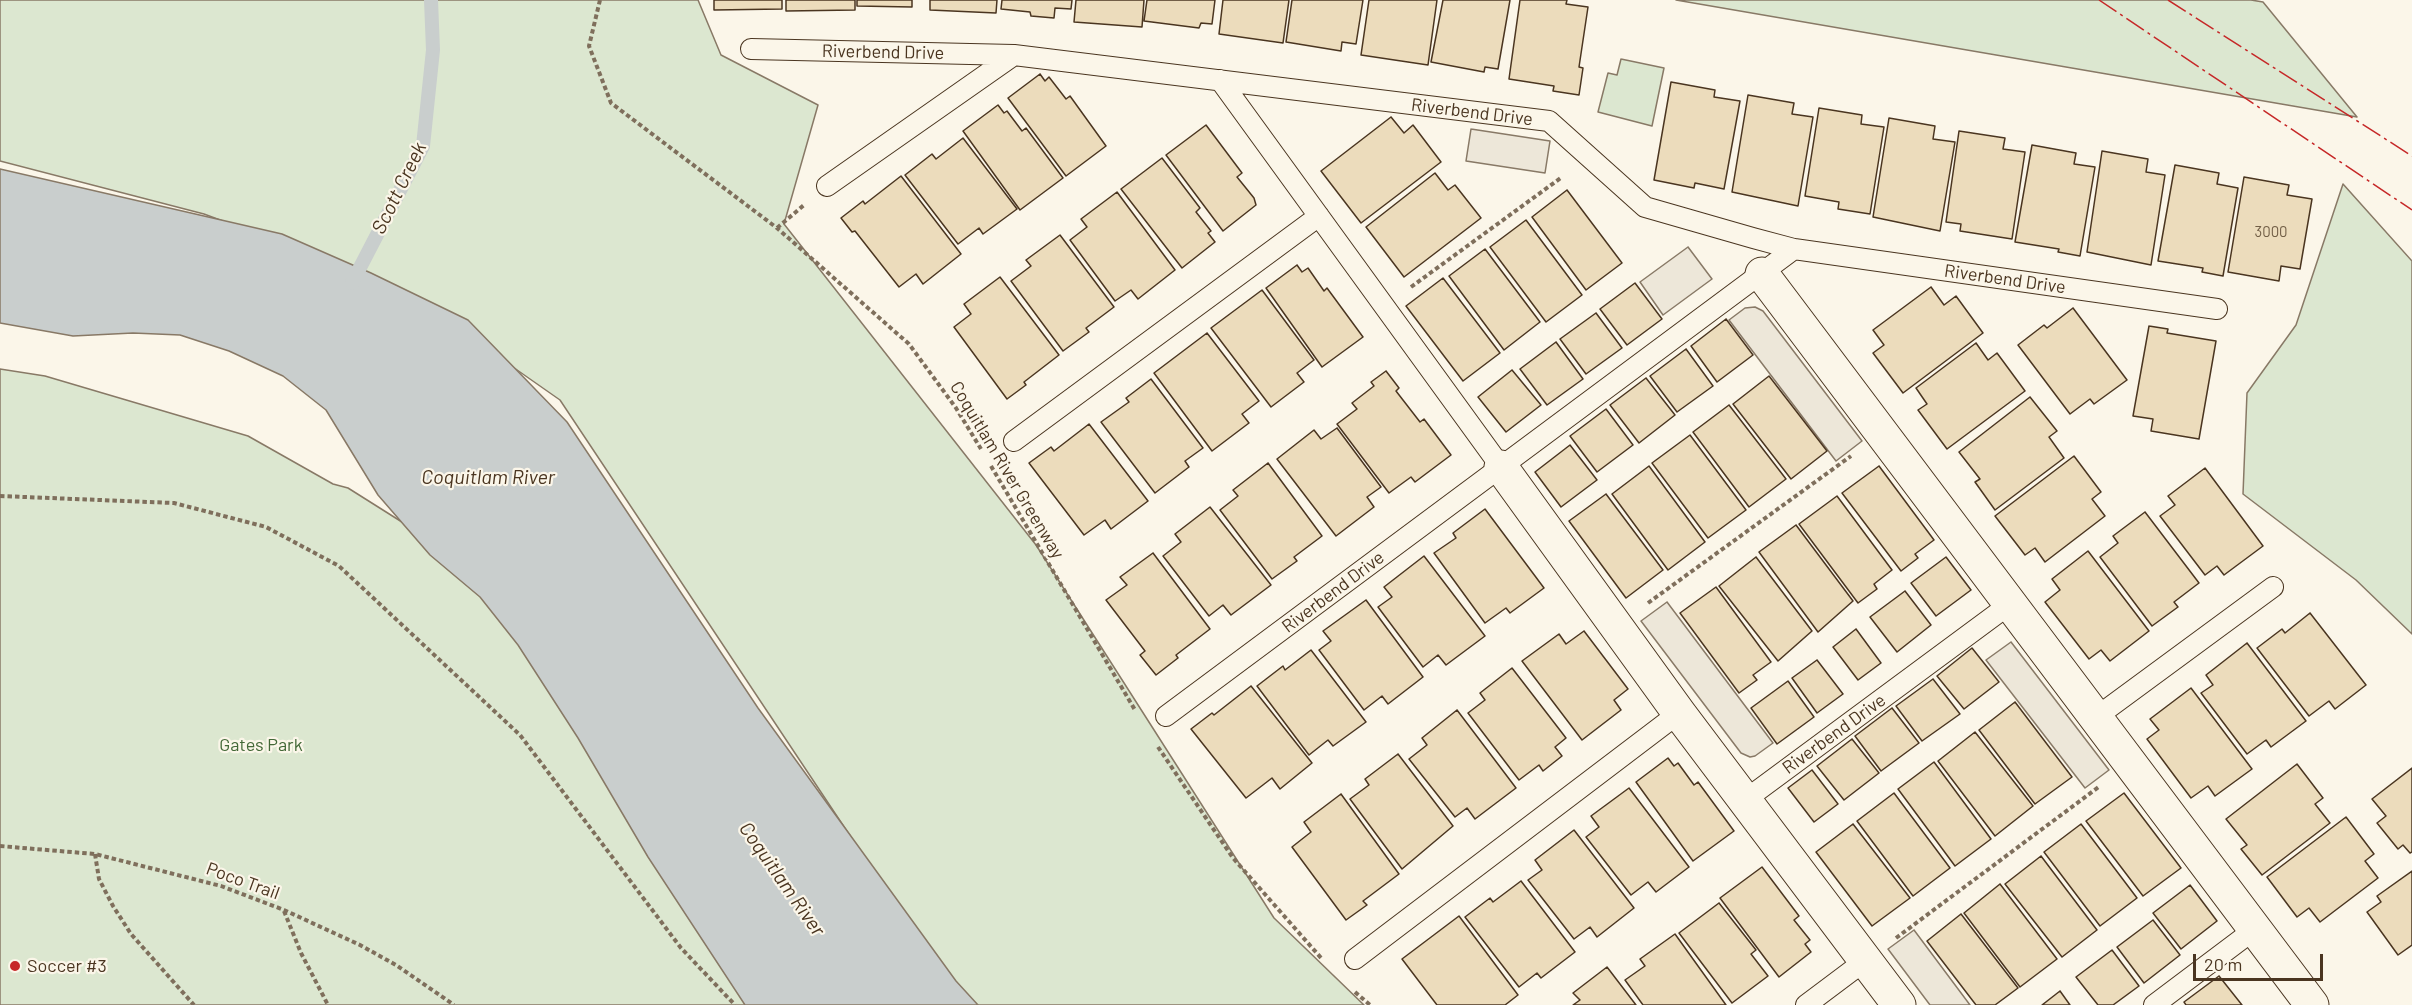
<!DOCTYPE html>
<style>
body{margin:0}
#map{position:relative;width:2412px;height:1005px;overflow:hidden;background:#fbf6e9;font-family:Barlow,sans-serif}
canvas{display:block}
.scale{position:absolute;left:2193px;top:954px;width:130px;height:27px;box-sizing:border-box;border:3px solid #4a3520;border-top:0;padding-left:8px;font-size:18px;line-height:21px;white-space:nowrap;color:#4a3520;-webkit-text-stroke:4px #fbf6e9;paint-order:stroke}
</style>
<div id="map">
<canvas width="2412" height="1005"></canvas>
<div class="scale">20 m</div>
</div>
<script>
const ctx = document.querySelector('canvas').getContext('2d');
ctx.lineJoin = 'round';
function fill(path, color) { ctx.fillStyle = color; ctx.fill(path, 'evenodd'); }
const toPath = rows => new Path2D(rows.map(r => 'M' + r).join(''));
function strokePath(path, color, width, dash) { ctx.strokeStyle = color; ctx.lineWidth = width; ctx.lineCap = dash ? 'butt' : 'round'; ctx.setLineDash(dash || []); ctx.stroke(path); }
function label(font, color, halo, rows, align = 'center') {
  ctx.font = font + ' Barlow,sans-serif'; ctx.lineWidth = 4.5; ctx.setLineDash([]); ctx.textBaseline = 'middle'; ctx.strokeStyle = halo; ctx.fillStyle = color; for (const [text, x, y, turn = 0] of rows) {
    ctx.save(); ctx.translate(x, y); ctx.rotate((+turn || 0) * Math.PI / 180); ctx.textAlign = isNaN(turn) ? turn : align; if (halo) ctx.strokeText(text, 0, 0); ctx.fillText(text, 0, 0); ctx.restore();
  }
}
const green = toPath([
 [0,0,698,0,721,55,818,105,784,224,1036,545,1274,918,1364,1005,974,1005,938,968,560,400,397,286,204,214,0,161,0,0],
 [1676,0,2251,0,2263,2,2357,117,1676,0],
 [1621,59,1664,68,1652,126,1598,112,1608,73,1617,75,1621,59],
 [2343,184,2412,261,2412,634,2356,580,2243,494,2247,393,2296,325,2343,184],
 [0,369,45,376,248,436,333,484,348,488,421,534,893,1005,0,1005,0,369]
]);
const parking = toPath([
 [1471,129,1550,141,1545,173,1466,161,1471,129],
 [1688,247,1712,279,1663,315,1640,282,1688,247],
 [1755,307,1763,311,1862,441,1836,461,1729,320,1745,308,1755,307],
 [1667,602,1773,743,1755,756,1750,757,1741,753,1641,621,1667,602],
 [2011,642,2109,770,2085,788,1986,660,2011,642],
 [1914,930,1970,1005,1930,1005,1888,949,1914,930]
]);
const water = toPath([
 [0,169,282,234,371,273,468,320,567,422,758,708,956,981,978,1005,745,1005,648,857,578,738,518,645,480,597,430,555,378,495,326,410,283,376,229,351,180,335,133,333,73,336,0,323,0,169]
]);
const stream = toPath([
 [352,283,423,146,433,50,431,0]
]);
const building = toPath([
 [714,0,782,0,782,9,714,10,714,0],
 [786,0,855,0,855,10,786,11,786,0],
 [857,0,912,0,912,7,857,6,857,0],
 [930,0,997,0,996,13,930,10,930,0],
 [1002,0,1072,0,1071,9,1055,8,1054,18,1031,16,1030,12,1001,9,1002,0],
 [1076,0,1144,0,1142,27,1074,22,1076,0],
 [1147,0,1215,0,1212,24,1201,23,1199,28,1144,21,1147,0],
 [1223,0,1289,0,1283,43,1219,34,1223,0],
 [1292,0,1363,0,1356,44,1342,42,1341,51,1286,42,1292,0],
 [1369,0,1437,0,1428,65,1361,55,1369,0],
 [1443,0,1510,0,1498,69,1485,67,1484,72,1431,62,1443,0],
 [1520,0,1567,0,1566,4,1588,7,1579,67,1583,68,1579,95,1553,91,1554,86,1509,79,1520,0],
 [1040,74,1045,81,1049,77,1066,99,1070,96,1106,146,1066,176,1008,98,1040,74],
 [1671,82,1715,90,1714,97,1740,101,1724,189,1695,183,1694,188,1654,180,1671,82],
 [1748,95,1794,103,1792,114,1813,117,1798,206,1732,192,1748,95],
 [998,105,1004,113,1007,111,1022,131,1026,128,1063,178,1020,210,963,131,998,105],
 [1819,108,1862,115,1861,124,1884,127,1870,214,1838,209,1839,202,1805,196,1819,108],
 [1391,117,1404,133,1413,125,1441,162,1361,223,1321,171,1391,117],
 [1889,118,1935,126,1933,139,1955,142,1940,231,1873,217,1889,118],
 [1206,125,1242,173,1237,177,1254,198,1256,205,1223,231,1166,155,1206,125],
 [1959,131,2005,138,2003,149,2025,152,2012,239,1960,231,1961,224,1946,222,1959,131],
 [963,138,1017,209,983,234,979,228,958,244,905,175,932,154,936,159,963,138],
 [2032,145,2076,153,2074,164,2095,167,2080,256,2058,252,2059,249,2015,242,2032,145],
 [2102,151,2148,159,2146,172,2165,175,2151,265,2087,252,2102,151],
 [1162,158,1200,208,1196,212,1211,231,1208,233,1215,242,1182,268,1121,189,1162,158],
 [2175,165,2219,173,2217,184,2238,188,2223,276,2202,272,2203,268,2158,261,2175,165],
 [1435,173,1448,190,1455,185,1481,218,1404,277,1366,227,1435,173],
 [901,176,961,254,923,284,916,274,899,287,855,231,852,232,841,218,863,201,865,204,901,176],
 [2244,177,2289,185,2287,195,2312,199,2300,269,2281,266,2279,281,2228,272,2244,177],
 [1567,190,1622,263,1586,290,1532,217,1567,190],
 [1117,192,1175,270,1138,299,1131,290,1115,301,1070,240,1087,227,1081,219,1117,192],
 [1526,220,1582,295,1546,322,1490,247,1526,220],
 [1060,235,1114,307,1086,328,1089,332,1063,351,1011,281,1031,266,1026,260,1060,235],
 [1485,249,1540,322,1504,350,1449,276,1485,249],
 [1297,265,1302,272,1308,268,1324,291,1327,288,1363,337,1322,367,1266,288,1297,265],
 [1000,277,1059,355,1024,382,1026,385,1007,399,954,327,971,314,964,304,1000,277],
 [1443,278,1500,353,1463,381,1406,306,1443,278],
 [1635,283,1662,319,1627,345,1600,309,1635,283],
 [1931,287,1944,305,1956,296,1983,333,1903,393,1873,353,1884,345,1873,330,1931,287],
 [1262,290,1314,360,1297,373,1304,382,1271,407,1211,328,1262,290],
 [2073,308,2127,380,2094,404,2090,399,2070,414,2018,345,2044,325,2047,328,2073,308],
 [1596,313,1622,348,1586,374,1560,339,1596,313],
 [1726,319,1753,355,1717,382,1691,346,1726,319],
 [2149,326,2168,329,2167,333,2216,341,2199,439,2151,431,2153,419,2133,416,2149,326],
 [1207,333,1259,401,1242,414,1249,423,1212,451,1154,373,1207,333],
 [1556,342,1583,379,1547,405,1520,369,1556,342],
 [1976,343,1988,360,1997,353,2025,391,1947,449,1918,410,1927,404,1916,388,1976,343],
 [1686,349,1713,386,1677,412,1650,376,1686,349],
 [1512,370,1541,405,1506,432,1478,397,1512,370],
 [1386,371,1399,388,1396,391,1420,422,1424,419,1451,455,1415,482,1411,477,1389,493,1337,424,1357,409,1352,403,1374,386,1371,382,1386,371],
 [1769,376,1827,451,1791,479,1733,404,1769,376],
 [1646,378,1675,415,1639,443,1610,405,1646,378],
 [1151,379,1203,448,1185,461,1189,467,1155,493,1101,422,1129,402,1126,398,1151,379],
 [2030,397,2057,431,2049,437,2064,458,1995,510,1975,482,1980,479,1959,452,2030,397],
 [1729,405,1786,479,1749,507,1693,432,1729,405],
 [1606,409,1633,445,1597,472,1570,436,1606,409],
 [1089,424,1148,501,1111,529,1105,520,1084,535,1029,463,1051,447,1054,451,1089,424],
 [1337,428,1381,487,1367,497,1374,507,1336,536,1277,459,1314,430,1321,439,1337,428],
 [1690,435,1746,510,1708,538,1652,463,1690,435],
 [1570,445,1597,480,1561,507,1535,472,1570,445],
 [2074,456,2101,492,2092,499,2105,516,2045,562,2035,548,2025,555,1995,516,2074,456],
 [1268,463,1322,536,1294,557,1297,561,1272,579,1220,510,1238,496,1233,490,1268,463],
 [1649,466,1705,542,1668,570,1612,494,1649,466],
 [1879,466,1934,540,1915,554,1918,558,1901,571,1842,493,1879,466],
 [2205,468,2263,546,2224,575,2217,566,2205,575,2160,516,2175,505,2168,496,2205,468],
 [1606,494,1663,570,1626,598,1569,521,1606,494],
 [1837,496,1892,570,1874,584,1877,589,1858,603,1799,524,1837,496],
 [1210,507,1271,585,1231,615,1223,605,1209,616,1163,556,1181,542,1175,534,1210,507],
 [1485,509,1544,588,1510,613,1506,608,1485,623,1434,553,1456,538,1453,533,1485,509],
 [2145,512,2199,583,2174,602,2178,607,2152,626,2100,557,2118,543,2113,536,2145,512],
 [1796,525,1853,601,1818,632,1759,552,1796,525],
 [2088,551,2149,631,2110,661,2101,650,2089,659,2045,602,2060,590,2052,579,2088,551],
 [1153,553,1210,629,1176,655,1178,658,1156,675,1140,655,1145,651,1106,600,1127,585,1120,577,1153,553],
 [1424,556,1485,636,1446,665,1438,655,1423,667,1378,607,1392,597,1384,587,1424,556],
 [1756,557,1812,631,1778,661,1719,586,1756,557],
 [1946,557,1971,590,1936,616,1911,583,1946,557],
 [1716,587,1771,662,1753,675,1757,680,1739,693,1680,613,1716,587],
 [1905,591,1931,625,1897,652,1870,617,1905,591],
 [1366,600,1423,677,1388,704,1382,696,1364,710,1319,650,1331,641,1323,631,1366,600],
 [2310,613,2366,685,2335,709,2329,701,2309,716,2257,648,2282,629,2285,633,2310,613],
 [1856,629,1881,663,1858,680,1833,647,1856,629],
 [1584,631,1628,689,1614,700,1621,710,1582,740,1522,661,1559,634,1566,644,1584,631],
 [2247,643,2306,721,2271,747,2266,740,2247,754,2201,693,2213,685,2206,675,2247,643],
 [1972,648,1999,682,1964,709,1937,676,1972,648],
 [1311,650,1366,722,1333,746,1328,740,1309,755,1257,686,1283,666,1285,670,1311,650],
 [1817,660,1843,694,1817,713,1792,678,1817,660],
 [1512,668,1566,738,1555,747,1562,756,1543,771,1539,765,1519,780,1468,713,1485,700,1480,693,1512,668],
 [1933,679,1960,714,1922,741,1896,706,1933,679],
 [1788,681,1814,717,1777,744,1751,708,1788,681],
 [1251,686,1312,763,1280,789,1272,778,1246,798,1191,729,1212,713,1214,715,1251,686],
 [2191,688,2252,769,2215,796,2208,786,2191,798,2147,739,2159,730,2150,719,2191,688],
 [2015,702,2072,777,2035,804,1979,730,2015,702],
 [1892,708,1919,743,1881,771,1855,736,1892,708],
 [1457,710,1516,788,1475,819,1467,808,1455,817,1409,759,1427,745,1422,738,1457,710],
 [1975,732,2033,806,1995,836,1938,761,1975,732],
 [1852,739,1879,773,1844,800,1817,766,1852,739],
 [1398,754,1453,826,1402,869,1350,799,1369,785,1365,779,1398,754],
 [1668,758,1674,766,1678,763,1694,785,1698,782,1734,831,1693,861,1636,782,1668,758],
 [1934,762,1991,839,1955,866,1898,789,1934,762],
 [2297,764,2323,798,2315,804,2330,823,2262,875,2241,849,2247,845,2226,819,2297,764],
 [2412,768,2412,852,2410,853,2403,845,2398,849,2377,823,2386,816,2372,799,2412,768],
 [1812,770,1838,804,1814,822,1788,788,1812,770],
 [1629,788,1689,867,1656,892,1648,882,1631,895,1586,837,1599,827,1591,816,1629,788],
 [1894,793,1950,868,1913,896,1857,821,1894,793],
 [2124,793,2181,868,2143,896,2086,821,2124,793],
 [1341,794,1399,874,1363,901,1367,905,1346,920,1292,847,1311,832,1304,822,1341,794],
 [2346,817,2374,854,2365,861,2378,878,2320,922,2309,908,2297,917,2267,877,2346,817],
 [1853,824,1910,898,1872,926,1816,852,1853,824],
 [2081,824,2137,898,2100,926,2044,852,2081,824],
 [1574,830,1634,908,1597,937,1590,927,1574,939,1528,880,1542,870,1535,860,1574,830],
 [2041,856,2097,930,2062,957,2005,884,2041,856],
 [1762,867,1799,916,1794,920,1810,940,1805,944,1811,952,1779,977,1720,898,1762,867],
 [2412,871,2412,945,2398,955,2367,912,2381,902,2377,896,2412,871],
 [1521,881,1575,952,1541,978,1537,973,1519,987,1465,917,1490,898,1493,902,1521,881],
 [2000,884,2057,959,2020,987,1964,913,2000,884],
 [2190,885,2217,921,2181,949,2153,913,2190,885],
 [1719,903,1756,950,1751,954,1768,976,1732,1003,1679,933,1719,903],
 [1961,914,2018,988,1995,1005,1976,1005,1927,941,1961,914],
 [1459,916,1518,995,1505,1005,1437,1005,1402,959,1459,916],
 [2153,920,2180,955,2144,983,2117,947,2153,920],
 [1675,934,1726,1005,1643,1005,1625,980,1645,966,1640,959,1675,934],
 [2112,950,2139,986,2113,1005,2098,1005,2076,977,2112,950],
 [1607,967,1636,1005,1573,1005,1580,1000,1573,993,1607,967],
 [2219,976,2242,1005,2186,1005,2184,1002,2219,976],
 [2060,991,2070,1005,2042,1005,2060,991]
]);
const path = toPath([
 [600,0,589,46,611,103,777,228,909,344,956,408,981,449],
 [777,228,804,205],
 [1411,287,1562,177],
 [991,466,1135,710],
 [0,496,174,503,266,527,339,566,520,735,681,948,735,1005],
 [1648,603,1851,456],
 [1158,747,1233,858,1322,959],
 [0,846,95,854,221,886,284,910,360,945,396,965,454,1005],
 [95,854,99,879,113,906,131,934,194,1005],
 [284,911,301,953,328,1005],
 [1896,938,2100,786],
 [1355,992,1370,1005]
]);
const lane = toPath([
 [751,49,1014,55,1549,121,1645,207,1753,238,1794,249,2217,309],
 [1220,80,1501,467],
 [827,186,1014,55],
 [1014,441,1319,216],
 [1166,716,1794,249],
 [2095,718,2273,587],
 [1745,800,2010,604],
 [1355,959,1679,713],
 [1806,1005,1866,960],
 [2154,1005,2255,929]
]);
const street = toPath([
 [1762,274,2312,1005],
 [1501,467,1679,713,1899,1005]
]);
const power = toPath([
 [2099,0,2412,210],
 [2168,0,2412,156]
]);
const markers = [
 [15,966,6,"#c62828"]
];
const numberNames = [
 ["3000",2271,232]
];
const streetNames = [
 ["Riverbend Drive",883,52,1],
 ["Riverbend Drive",1472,112,7],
 ["Riverbend Drive",2005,279,8],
 ["Coquitlam River Greenway",1007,470,59],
 ["Riverbend Drive",1333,592,-37],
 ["Riverbend Drive",1834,734,-36],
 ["Poco Trail",243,881,20]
];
const parkNames = [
 ["Gates Park",261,745]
];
const poiNames = [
 ["Soccer #3",27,966]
];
const waterNames = [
 ["Scott Creek",399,188,-64],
 ["Coquitlam River",488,477],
 ["Coquitlam River",782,879,55]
];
fill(green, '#dce7d0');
strokePath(green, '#887966', 1.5);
fill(parking, '#ede7d9');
strokePath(parking, '#887966', 1.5);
fill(water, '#c9cecd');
strokePath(water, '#887966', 1.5);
strokePath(stream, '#c9cecd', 14);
fill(building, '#ecdcbc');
strokePath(building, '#4a3520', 1.5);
strokePath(lane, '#4a3520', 22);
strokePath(street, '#4a3520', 35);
strokePath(path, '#7f6f5c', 4, [4.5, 3]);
strokePath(lane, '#fbf6e9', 20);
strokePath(street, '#fbf6e9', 33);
strokePath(power, '#c62828', 1.5, [21, 4.5, 3, 4.5]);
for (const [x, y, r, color] of markers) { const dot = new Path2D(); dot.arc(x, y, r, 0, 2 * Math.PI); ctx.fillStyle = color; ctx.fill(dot); strokePath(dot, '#fbf6e9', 2); }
label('15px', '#725f47', null, numberNames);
label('18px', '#4a3520', '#fbf6e9', streetNames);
label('18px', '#436837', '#fbf6e9', parkNames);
label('18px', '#4a3520', '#fbf6e9', poiNames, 'left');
label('italic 20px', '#4a3520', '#fbf6e9', waterNames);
</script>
